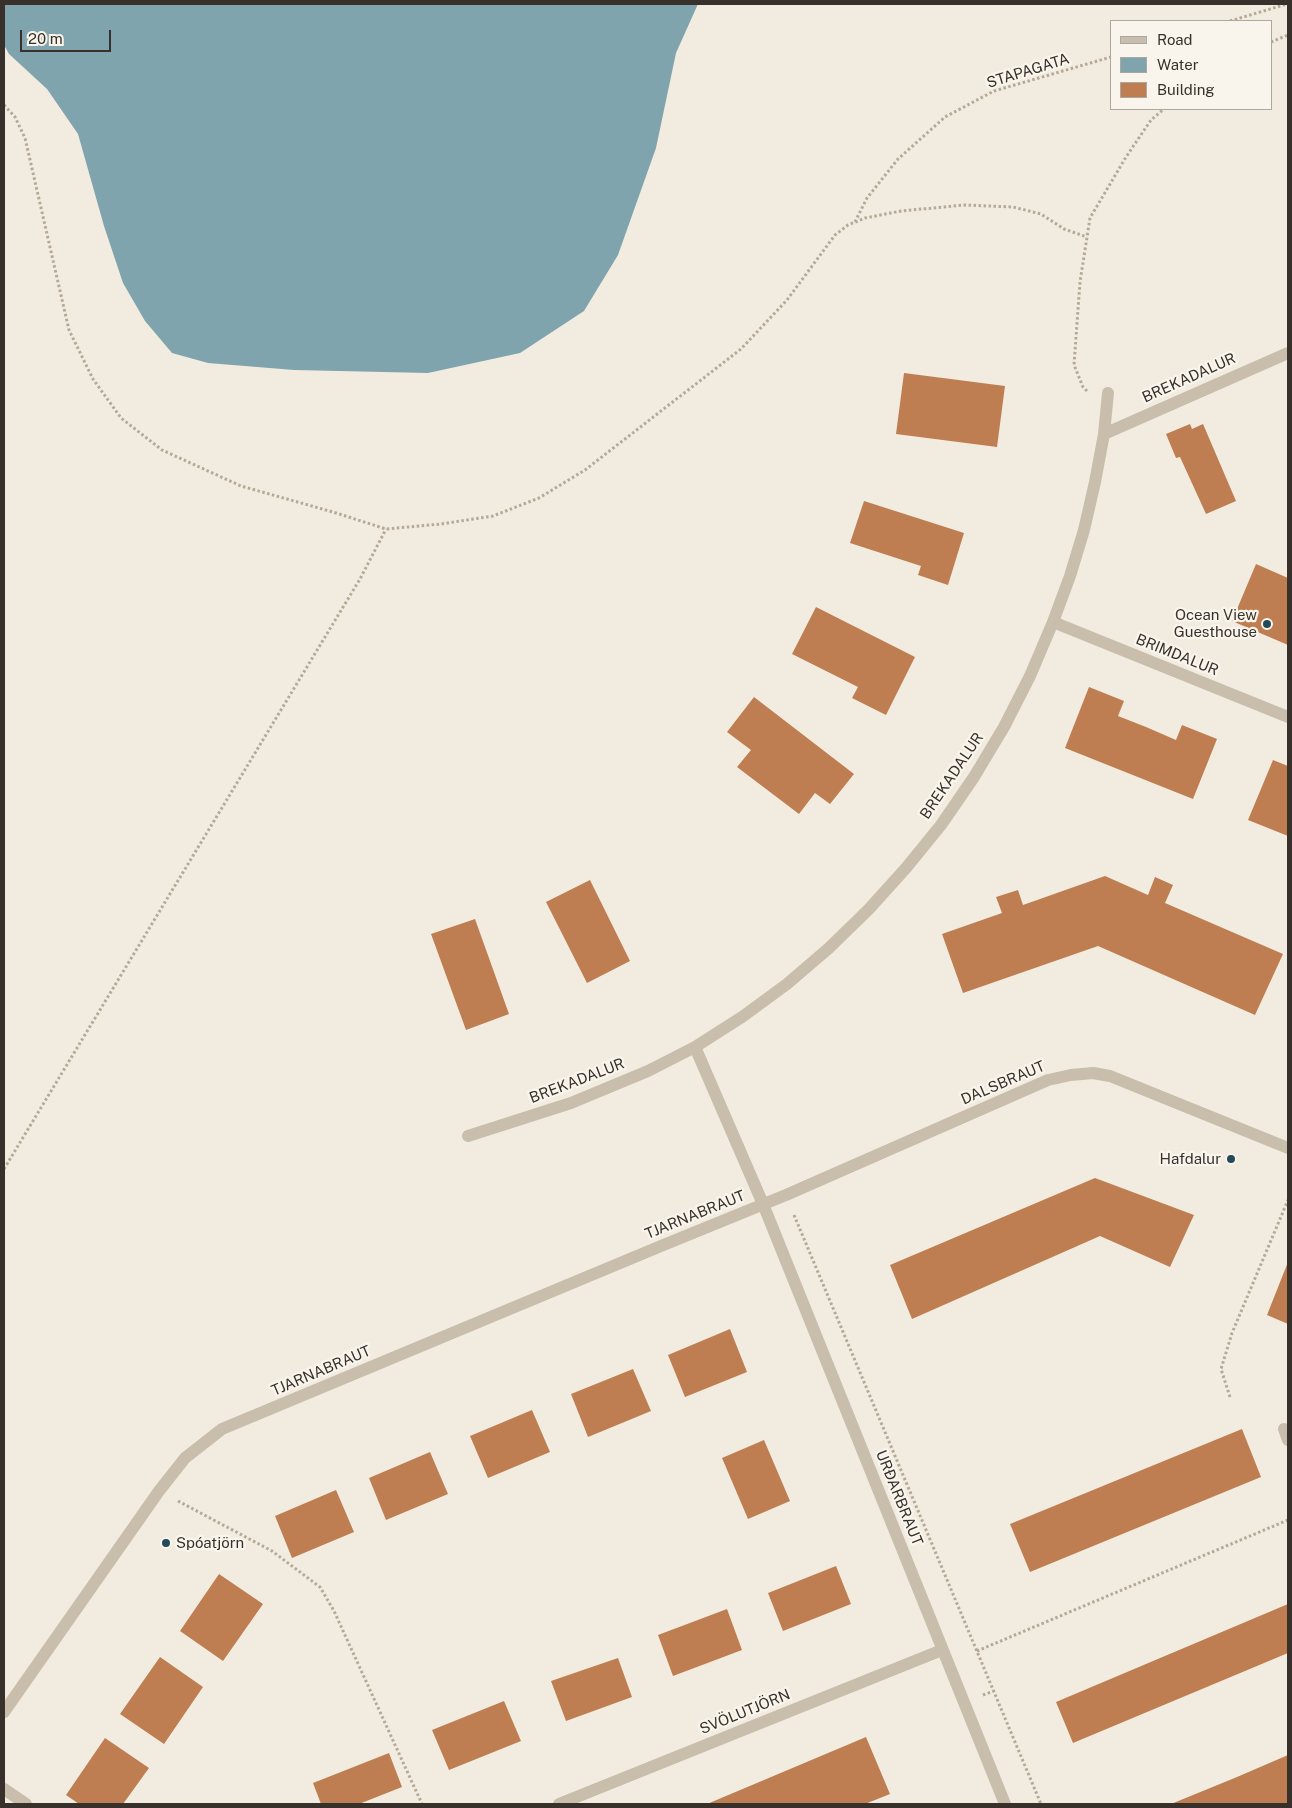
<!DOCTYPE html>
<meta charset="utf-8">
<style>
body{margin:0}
#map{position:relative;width:1292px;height:1808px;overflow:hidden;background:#f2ece0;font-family:"Public Sans",sans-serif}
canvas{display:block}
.frame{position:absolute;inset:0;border:5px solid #38312b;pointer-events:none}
.legend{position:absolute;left:1110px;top:20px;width:162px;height:90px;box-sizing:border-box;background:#f9f5ec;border:1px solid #aca79f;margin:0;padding:6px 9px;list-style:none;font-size:15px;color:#38312b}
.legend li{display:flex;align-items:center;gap:10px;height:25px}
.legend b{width:25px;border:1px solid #aca79f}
.scale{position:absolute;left:20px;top:30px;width:91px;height:22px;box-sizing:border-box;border:2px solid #38312b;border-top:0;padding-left:6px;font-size:15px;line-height:18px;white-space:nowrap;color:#38312b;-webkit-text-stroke:4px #f9f5ec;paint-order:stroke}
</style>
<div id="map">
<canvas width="1292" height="1808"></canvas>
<div class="frame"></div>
<ul class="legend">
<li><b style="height:6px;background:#c9beac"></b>Road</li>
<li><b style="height:14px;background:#80a4ad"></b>Water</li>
<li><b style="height:14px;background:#be7e51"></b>Building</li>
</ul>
<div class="scale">20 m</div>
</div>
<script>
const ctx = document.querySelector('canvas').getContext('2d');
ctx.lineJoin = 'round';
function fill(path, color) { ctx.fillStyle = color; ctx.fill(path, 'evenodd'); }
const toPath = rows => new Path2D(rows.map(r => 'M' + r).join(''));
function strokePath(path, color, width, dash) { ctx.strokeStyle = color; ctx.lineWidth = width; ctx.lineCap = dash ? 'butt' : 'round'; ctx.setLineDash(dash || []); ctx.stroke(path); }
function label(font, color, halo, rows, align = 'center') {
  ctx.font = font + ' "Public Sans",sans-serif'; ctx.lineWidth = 4.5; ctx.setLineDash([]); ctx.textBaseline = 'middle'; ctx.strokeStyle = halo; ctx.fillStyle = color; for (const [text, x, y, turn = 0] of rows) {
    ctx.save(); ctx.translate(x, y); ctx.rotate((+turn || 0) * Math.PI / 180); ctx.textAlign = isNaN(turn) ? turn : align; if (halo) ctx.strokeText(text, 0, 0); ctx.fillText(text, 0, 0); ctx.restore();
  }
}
const water = toPath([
 [4,4,698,4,676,53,656,148,618,255,584,311,520,353,428,373,294,370,208,363,172,353,145,321,123,283,104,226,78,134,47,89,9,54,4,45]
]);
const building = toPath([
 [904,373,1005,386,997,447,896,434],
 [1190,424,1192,429,1203,424,1236,501,1206,514,1180,457,1176,458,1166,434],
 [864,501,964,533,948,585,918,575,921,566,850,543],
 [1256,564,1288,578,1288,645,1232,621],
 [816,607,915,657,886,715,852,698,858,687,792,654],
 [1089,687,1124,701,1118,716,1146,727,1176,740,1182,725,1217,739,1193,799,1065,748],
 [754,697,854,774,830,804,815,793,799,814,737,767,751,750,727,732],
 [1273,760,1288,766,1288,836,1248,820],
 [1105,876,1148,895,1155,877,1173,885,1165,903,1283,954,1255,1015,1098,946,963,993,942,934,1002,913,996,897,1018,890,1023,905],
 [590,880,630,961,587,983,546,902],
 [475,919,509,1014,466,1030,431,934],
 [1095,1178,1194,1215,1170,1267,1100,1236,912,1319,890,1265],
 [1288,1262,1288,1324,1267,1315],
 [730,1329,747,1372,685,1397,668,1355],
 [633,1369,651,1411,588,1437,571,1394],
 [532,1410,550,1452,488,1478,470,1436],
 [1242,1429,1261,1477,1030,1572,1010,1524],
 [764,1440,790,1501,748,1519,722,1458],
 [430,1452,448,1494,386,1520,369,1478],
 [336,1490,354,1532,292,1558,275,1516],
 [836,1566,851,1604,783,1631,768,1593],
 [219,1574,263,1604,223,1661,180,1631],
 [1288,1604,1288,1653,1073,1743,1056,1702],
 [727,1609,742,1650,673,1676,658,1635],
 [160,1657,203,1687,164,1744,120,1714],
 [618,1658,632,1697,566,1721,551,1681],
 [504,1701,521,1741,449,1770,432,1730],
 [866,1737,890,1794,865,1804,707,1804],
 [105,1738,149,1768,123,1804,79,1804,66,1795],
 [389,1753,402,1787,359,1804,321,1804,313,1783],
 [1288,1755,1288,1804,1171,1804,1237,1777]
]);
const path = toPath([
 [1230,21,1287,4],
 [1271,42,1288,35],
 [4,105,15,117,25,138,69,330,93,379,121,418,162,450,241,486,333,512,386,529,441,524,493,516,539,498,585,470,741,349,787,300,835,235,848,225,865,218,901,211,965,205,1013,207,1041,214,1064,229,1087,237],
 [855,222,867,198,898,159,945,117,994,91,1111,57],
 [1087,391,1083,387,1074,365,1080,282,1090,218,1126,157,1151,120,1164,109],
 [4,1169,360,579,386,529],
 [794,1215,1041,1804],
 [1230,1397,1221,1369,1232,1333,1288,1200],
 [178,1501,272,1551,320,1587,334,1611,422,1804],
 [977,1651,1288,1520],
 [983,1695,994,1691]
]);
const minor = toPath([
 [1104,434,1288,353],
 [1053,622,1288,717],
 [468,1136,571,1103,648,1071,695,1047],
 [1284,1429,1288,1440],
 [4,1789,26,1804],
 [559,1804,942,1650],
 [1005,1804,763,1204,695,1047,742,1017,787,984,829,948,869,909,906,868,941,825,974,777,1004,727,1030,676,1053,622,1070,576,1084,530,1095,482,1104,434,1108,393]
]);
const tertiary = toPath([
 [4,1712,159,1491,185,1458,222,1429,661,1246,786,1195,1048,1080,1071,1075,1093,1073,1110,1076,1288,1148]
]);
const markers = [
 [1267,624,5,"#224b57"],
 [1231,1159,5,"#224b57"],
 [166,1543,5,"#224b57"]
];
const streetNames = [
 ["STAPAGATA",1028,71,-17],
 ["BREKADALUR",1189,378,-24],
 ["BRIMDALUR",1177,655,22],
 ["BREKADALUR",952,776,-56],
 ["BREKADALUR",577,1081,-21],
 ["DALSBRAUT",1003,1083,-23],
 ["TJARNABRAUT",695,1215,-22],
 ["TJARNABRAUT",321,1371,-23],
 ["URÐARBRAUT",899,1498,68],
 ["SVÖLUTJÖRN",745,1712,-22]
];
const poiNames = [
 ["Ocean View",1257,615],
 ["Guesthouse",1257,632],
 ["Hafdalur",1221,1159],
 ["Spóatjörn",176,1543,"left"]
];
fill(water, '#80a4ad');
fill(building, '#be7e51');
strokePath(path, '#b5a996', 3, [2.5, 2.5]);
strokePath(minor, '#c9beac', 12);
strokePath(tertiary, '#c9beac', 12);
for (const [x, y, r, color] of markers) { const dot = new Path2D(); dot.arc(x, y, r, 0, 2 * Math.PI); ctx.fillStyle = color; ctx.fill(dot); strokePath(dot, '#f9f5ec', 2); }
label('15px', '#38312b', '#f9f5ec', streetNames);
label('15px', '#38312b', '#f9f5ec', poiNames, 'right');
</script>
